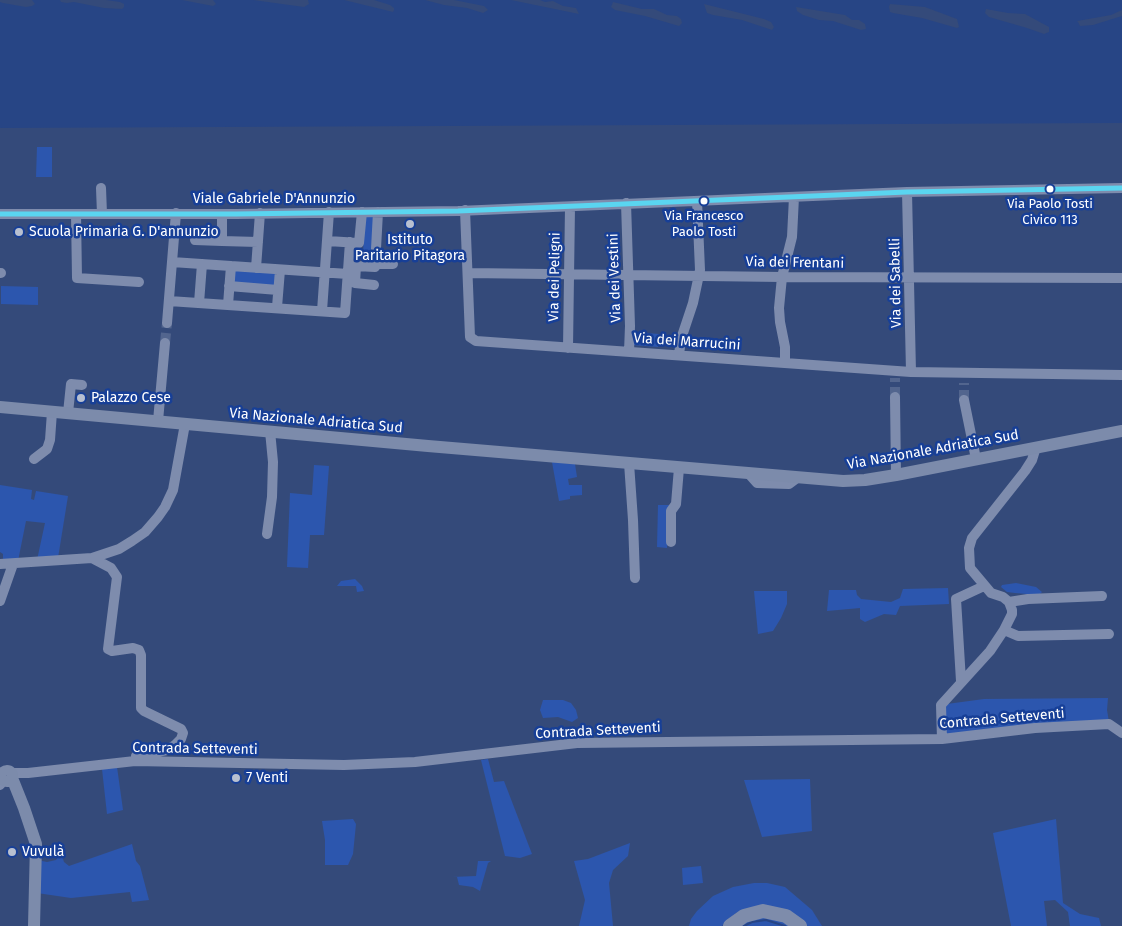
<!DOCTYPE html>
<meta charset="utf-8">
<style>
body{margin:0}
canvas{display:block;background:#344a7a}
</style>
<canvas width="1122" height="926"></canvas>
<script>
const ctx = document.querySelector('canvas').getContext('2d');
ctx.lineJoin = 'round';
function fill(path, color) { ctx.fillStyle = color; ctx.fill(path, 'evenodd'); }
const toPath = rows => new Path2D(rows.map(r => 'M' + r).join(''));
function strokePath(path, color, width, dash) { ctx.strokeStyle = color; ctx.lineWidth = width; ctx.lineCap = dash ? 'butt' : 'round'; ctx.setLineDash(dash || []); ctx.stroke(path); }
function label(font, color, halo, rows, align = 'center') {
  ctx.font = font + ' "Fira Sans",sans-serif'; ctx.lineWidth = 5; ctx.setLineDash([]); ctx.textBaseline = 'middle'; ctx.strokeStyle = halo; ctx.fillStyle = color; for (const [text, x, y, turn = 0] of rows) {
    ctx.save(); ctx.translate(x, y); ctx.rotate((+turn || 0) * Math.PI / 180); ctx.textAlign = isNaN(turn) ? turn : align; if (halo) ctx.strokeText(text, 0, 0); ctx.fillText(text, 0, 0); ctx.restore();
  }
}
const green = toPath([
 [37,147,52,147,52,177,36,177],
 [364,216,374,216,373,262,363,262],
 [232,270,276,273,275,288,230,285],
 [1,286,38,287,38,305,1,304],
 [634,332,659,334,658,347,633,345],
 [552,462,575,464,577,477,568,479,569,485,582,485,582,495,570,496,570,499,559,501],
 [314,465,329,466,324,535,310,535,308,568,287,567,290,493,312,495],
 [0,485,32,490,31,499,34,500,36,491,68,496,58,558,37,560,45,523,26,521,18,561,3,561,3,554,0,552],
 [658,505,669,505,667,548,657,547],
 [355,579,362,586,364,591,357,592,356,586,337,586,341,581],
 [1016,583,1036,587,1042,592,1039,595,1015,593,1007,592,1001,587,1002,585],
 [948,588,949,604,900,606,896,615,884,614,865,622,860,619,860,608,827,611,829,590,856,590,857,595,861,599,891,602,900,598,903,589],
 [754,591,787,591,787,604,781,618,773,631,758,634],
 [1108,698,1107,710,1109,722,946,735,945,709,947,704,984,699],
 [543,700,563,700,571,703,576,710,578,718,572,722,558,717,543,718,540,710],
 [488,759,494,782,504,781,532,854,520,858,505,856,481,760],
 [117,767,123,810,107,814,102,769],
 [810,779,812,831,762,837,744,780],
 [353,819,356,824,353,854,348,865,325,865,325,840,322,821],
 [1056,819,1063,903,1080,914,1099,918,1101,926,1070,926,1068,912,1055,900,1044,901,1047,926,1011,926,993,833],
 [630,843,628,856,613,870,609,883,613,926,579,926,585,900,574,861,588,859],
 [132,844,136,861,140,866,149,900,132,902,130,892,71,898,37,893,39,857,42,861,47,862,56,860,59,856,62,856,64,862,69,866],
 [478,861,491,861,488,863,480,891,473,887,459,885,457,877,452,877,476,876],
 [701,866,703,883,683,885,682,868],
 [754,883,767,883,785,887,812,910,822,926,805,926,765,905,745,909,736,913,722,926,689,926,691,919,697,911,713,896,733,887],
 [756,917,780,920,792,926,738,926]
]);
const water = toPath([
 [0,0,1122,0,1122,123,0,128]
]);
const pier = toPath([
 [0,0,32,0,35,4,32,6,26,7,3,3,0,2],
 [60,0,106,0,120,2,124,4,124,7,122,9,104,8,74,2,67,3,61,2],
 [166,0,213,0,216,4,213,6,182,0],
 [253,0,308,0,309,4,304,7],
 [344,0,374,0,390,5,394,8,394,10,393,12,389,11],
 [425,0,454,0,484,6,488,10,483,13,467,8,444,5],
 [511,0,540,0,545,2,553,1,563,6,576,8,579,14],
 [613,2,642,9,654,9,667,15,677,16,681,19,682,23,679,26,645,16,615,10,611,7],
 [704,4,764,19,771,22,774,27,772,30,742,20,713,15,707,13],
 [890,4,925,7,957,19,959,27,957,28,922,18,893,13,890,12,889,7],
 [796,7,845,15,852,20,859,20,865,24,866,29,861,30,833,21,819,20,803,15,797,11],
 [986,9,1008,13,1025,14,1049,27,1049,32,1044,34,1027,28,989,17,985,13],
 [1122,10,1122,16,1093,25,1080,26,1078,22,1077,21,1111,15]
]);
const stream = toPath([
 [744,926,752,922,766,920,785,926]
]);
const minorTunnel = toPath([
 [165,343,167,323],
 [895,397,895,378],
 [964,400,964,383]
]);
const minor = toPath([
 [101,188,102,214],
 [907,192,911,372],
 [626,203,630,326,629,352],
 [465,210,470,337,476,341,911,372,1122,375],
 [0,214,236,214,458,211,907,192,1122,188],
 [76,214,77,278,139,282],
 [222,214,222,241,258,242],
 [195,240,222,241],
 [328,241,359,243,362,212],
 [172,262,348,274],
 [375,264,393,264],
 [256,268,260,213],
 [0,273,1,273],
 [468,273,782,277,1122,278],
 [374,285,355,283,356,266,375,267,378,212],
 [229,286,278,290],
 [169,301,345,313,350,242],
 [199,303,202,264],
 [228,305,231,266],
 [277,307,280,270],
 [322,311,329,212],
 [167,323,176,213],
 [568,348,570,207],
 [679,355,681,339,693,303,700,270,697,201],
 [785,363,785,347,780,322,779,308,782,277,792,237,794,197],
 [895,397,896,475],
 [964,400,976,459],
 [68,413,71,384,82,385],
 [158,421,165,343],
 [34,459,47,449,50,440,52,412],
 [629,463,633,520,635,578],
 [749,474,757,483,789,484,797,478],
 [267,534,272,497,273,462,270,431],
 [671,542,671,511,676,504,679,468],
 [92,558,111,568,117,577,108,649,112,651,133,648,139,650,141,655,141,708,144,711,181,729,183,733,181,739,175,745,167,750,136,756],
 [0,564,92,558,119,549,132,541,145,532,158,517,165,507,173,490,185,424],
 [0,601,13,564],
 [1009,602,1028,599,1102,596],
 [1004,630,1018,636,1109,634],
 [961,681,956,599,984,586],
 [942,739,941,705,990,651,1004,630,1012,614,1012,610,1009,602,1003,597,991,593,970,568,969,548,972,538,1025,471,1032,460,1036,447],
 [11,773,28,773,135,761,344,765,415,762,577,743,942,739,1035,728,1109,724,1122,733],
 [0,785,4,780]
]);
const major = toPath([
 [0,407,428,446,843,481,865,480,896,475,1122,431],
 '2 776a5 5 0 1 1 10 0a5 5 0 1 1-10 0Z',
 [12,778,24,808,36,844,34,926]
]);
const highway = toPath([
 [730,926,744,916,763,911,786,916,800,926]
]);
const bus1 = toPath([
 [0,214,236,214,458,211,907,192,1122,188]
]);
const markers = [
 [1050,189,4.5,"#fff"],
 [704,201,4.5,"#fff"],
 [410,224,5,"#b8c0d0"],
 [19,232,5,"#b8c0d0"],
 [81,398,5,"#b8c0d0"],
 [236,778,5,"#b8c0d0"],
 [12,852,5,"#b8c0d0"]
];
const busNames = [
 ["Via Paolo Tosti",1050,204],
 ["Civico 113",1050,220],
 ["Via Francesco",704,216],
 ["Paolo Tosti",704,232]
];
const streetNames = [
 ["Viale Gabriele D'Annunzio",274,199],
 ["Via dei Frentani",795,263,1],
 ["Via dei Peligni",555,277,-89],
 ["Via dei Vestini",615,278,-92],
 ["Via dei Sabelli",896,283,-91],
 ["Via dei Marrucini",687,342,4],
 ["Via Nazionale Adriatica Sud",316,421,5],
 ["Via Nazionale Adriatica Sud",933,450,-10],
 ["Contrada Setteventi",1002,719,-5],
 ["Contrada Setteventi",598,731,-3],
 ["Contrada Setteventi",195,749,1]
];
const poiNames = [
 ["Scuola Primaria G. D'annunzio",29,232],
 ["Istituto",410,240,"center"],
 ["Paritario Pitagora",410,256,"center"],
 ["Palazzo Cese",91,398],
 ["7 Venti",246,778],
 ["Vuvulà",22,852]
];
fill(green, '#2c56ae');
fill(water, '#274585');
fill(pier, '#344a7a');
strokePath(stream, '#274585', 2);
strokePath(minorTunnel, '#52658e', 10, [10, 5]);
strokePath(minor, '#7e8cad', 10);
strokePath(major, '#7c8bab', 12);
strokePath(highway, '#7e8cab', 14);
strokePath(bus1, '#5ad5f0', 5);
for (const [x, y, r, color] of markers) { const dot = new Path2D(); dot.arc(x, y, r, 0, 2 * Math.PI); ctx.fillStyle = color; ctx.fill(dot); strokePath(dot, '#173f97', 2); }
label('13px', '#fff', '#173f97', busNames);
label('14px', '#fff', '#173f97', streetNames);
label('14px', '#fff', '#173f97', poiNames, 'left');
</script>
